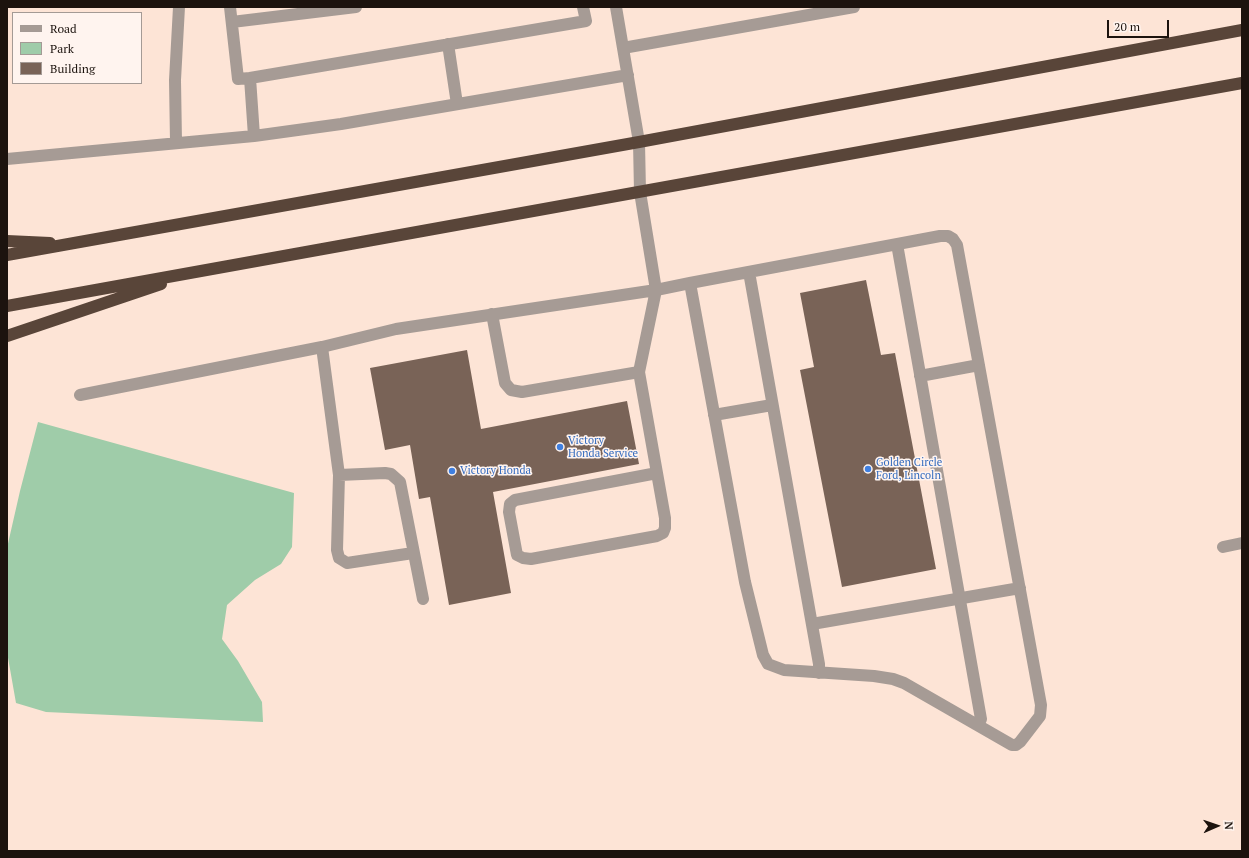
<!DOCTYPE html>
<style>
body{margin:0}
#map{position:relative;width:1249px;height:858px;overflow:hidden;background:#fde4d6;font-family:"PT Serif",serif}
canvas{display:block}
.frame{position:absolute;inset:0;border:8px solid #1c130e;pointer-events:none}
.legend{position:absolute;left:12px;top:12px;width:130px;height:72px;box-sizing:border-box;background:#fff4ef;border:1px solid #a49a95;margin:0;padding:5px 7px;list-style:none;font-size:12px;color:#1c130e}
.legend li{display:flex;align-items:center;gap:8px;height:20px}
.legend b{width:20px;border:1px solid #a49a95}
.north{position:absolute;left:1197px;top:806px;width:40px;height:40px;-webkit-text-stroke:3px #fff4ef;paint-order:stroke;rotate:88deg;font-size:11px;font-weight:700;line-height:16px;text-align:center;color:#1c130e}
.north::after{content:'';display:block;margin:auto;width:14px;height:18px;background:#1c130e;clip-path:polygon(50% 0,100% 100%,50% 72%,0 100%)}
.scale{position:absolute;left:1107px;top:20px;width:62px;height:18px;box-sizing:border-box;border:2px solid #1c130e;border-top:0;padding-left:5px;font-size:12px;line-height:14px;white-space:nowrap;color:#1c130e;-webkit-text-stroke:3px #fff4ef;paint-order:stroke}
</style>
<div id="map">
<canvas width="1249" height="858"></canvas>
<div class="frame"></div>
<ul class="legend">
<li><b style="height:5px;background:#a69b95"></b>Road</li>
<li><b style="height:11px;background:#9fcca9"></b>Park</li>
<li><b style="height:11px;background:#796357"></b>Building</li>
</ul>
<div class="north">N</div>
<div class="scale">20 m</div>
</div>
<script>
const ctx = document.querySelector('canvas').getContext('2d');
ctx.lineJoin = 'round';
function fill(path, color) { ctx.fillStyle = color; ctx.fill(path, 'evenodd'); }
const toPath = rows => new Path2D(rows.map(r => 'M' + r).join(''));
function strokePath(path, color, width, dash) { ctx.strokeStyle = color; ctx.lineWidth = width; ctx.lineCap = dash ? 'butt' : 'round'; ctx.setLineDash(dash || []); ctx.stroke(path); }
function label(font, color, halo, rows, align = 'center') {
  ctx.font = font + ' "PT Serif",serif'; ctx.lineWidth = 3; ctx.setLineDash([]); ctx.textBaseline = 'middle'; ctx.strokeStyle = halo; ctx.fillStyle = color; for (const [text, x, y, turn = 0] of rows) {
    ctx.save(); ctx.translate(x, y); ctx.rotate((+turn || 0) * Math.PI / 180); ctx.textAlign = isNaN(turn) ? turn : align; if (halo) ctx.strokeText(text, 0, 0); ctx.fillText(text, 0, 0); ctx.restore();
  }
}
const green = toPath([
 [38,422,294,493,292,547,281,564,255,580,227,605,222,639,238,661,262,702,263,722,46,712,16,703,7,652,7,548,20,491]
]);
const building = toPath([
 [866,280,881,355,895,353,936,569,842,587,800,370,814,367,800,293],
 [467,350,481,429,627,401,639,464,493,492,511,593,449,605,430,497,419,499,410,445,385,450,370,368]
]);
const minor = toPath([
 [230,7,238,79,250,78],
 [232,22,356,7],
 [448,44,457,104],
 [623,48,854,7],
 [254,136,250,78,586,21,583,7],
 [176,142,175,80,179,7],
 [7,159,254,136,341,124,628,75],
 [897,244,981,719,978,725],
 [749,272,819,664,819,673],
 [492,314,505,383,511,390,522,392,639,372],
 [920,376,979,365],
 [80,395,322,347],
 [714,415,772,405],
 [657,473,515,500,510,504,509,512,517,555,523,558,531,559,657,536,663,533,665,528,665,518,657,473,639,372,656,290,690,283,940,236,948,236,953,239,957,245,1041,705,1040,716,1020,742,1016,745,1012,745,904,683,893,679,874,676,784,670,768,664,763,655,745,582,690,283],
 [339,475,385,473,391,474,400,482,423,599],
 [1223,547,1242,543],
 [413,553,347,563,339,558,337,550,339,475,322,347,396,329,656,290,640,192,639,142,616,7],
 [812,624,1020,588]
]);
const highway = toPath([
 [7,241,50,243],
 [7,255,639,142,1242,30],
 [7,306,1242,83],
 [7,336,161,284]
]);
const markers = [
 [560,447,4,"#3f7fe0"],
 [868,469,4,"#3f7fe0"],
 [452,471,4,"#3f7fe0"]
];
const shopNames = [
 ["Victory",568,441],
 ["Honda Service",568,454],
 ["Golden Circle",876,463],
 ["Ford, Lincoln",876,476],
 ["Victory Honda",460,471]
];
fill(green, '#9fcca9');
fill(building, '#796357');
strokePath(minor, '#a69b95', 12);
strokePath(highway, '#594539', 12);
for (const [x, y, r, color] of markers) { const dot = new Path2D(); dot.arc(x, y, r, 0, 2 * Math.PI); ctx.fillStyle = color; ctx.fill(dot); strokePath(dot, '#fff4ef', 1.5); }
label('11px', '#366cbe', '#fff4ef', shopNames, 'left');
</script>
